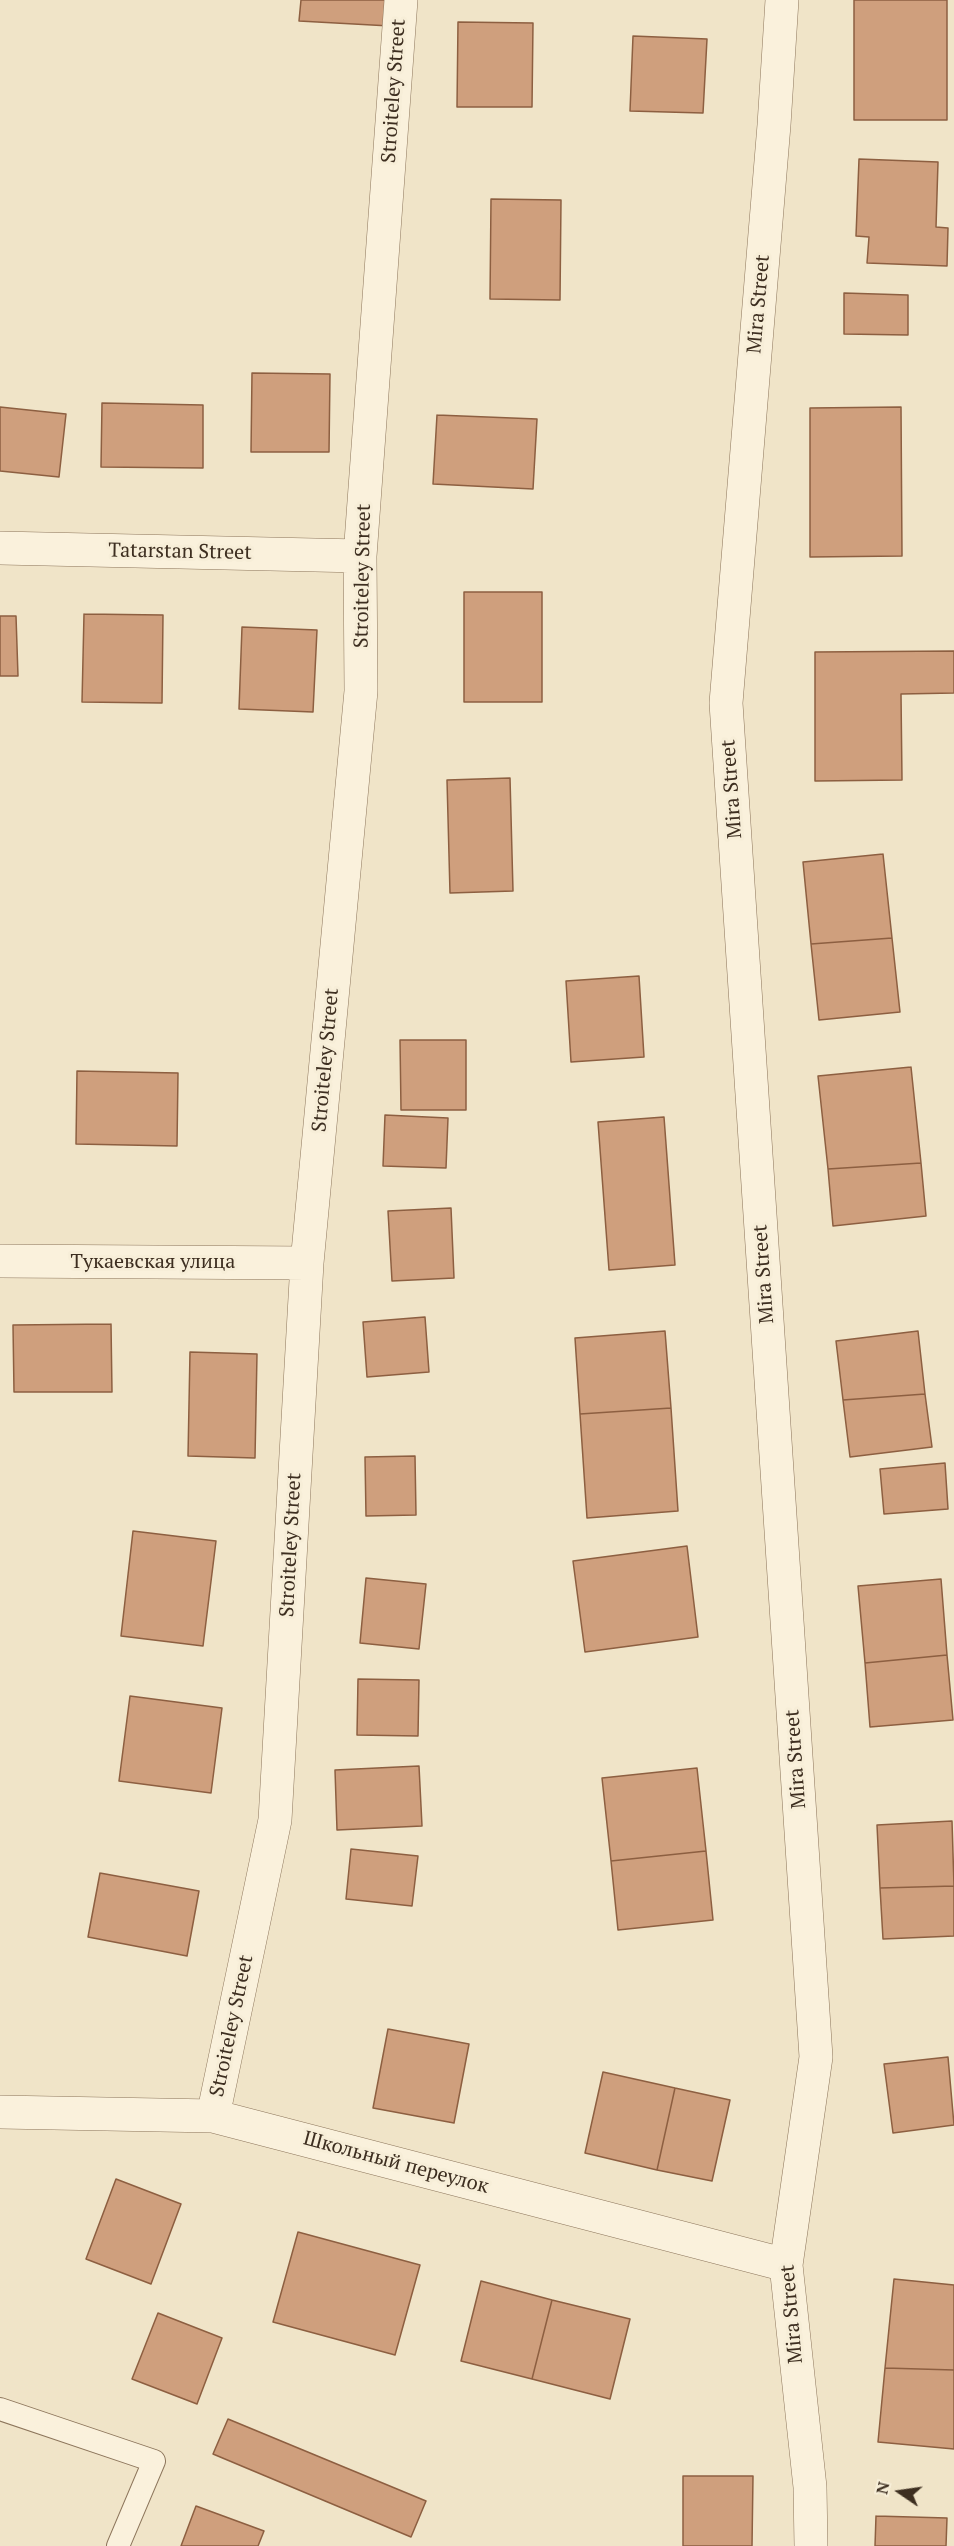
<!DOCTYPE html>
<meta charset="utf-8">
<style>
body{margin:0}
#map{position:relative;width:954px;height:2546px;overflow:hidden;background:#f0e4c8;font-family:"PT Serif",serif}
canvas{display:block}
.north{position:absolute;left:870px;top:2462px;width:60px;height:60px;-webkit-text-stroke:4px #f7eed8;paint-order:stroke;rotate:283deg;font-size:16px;font-weight:700;line-height:24px;text-align:center;color:#3d2e20}
.north::after{content:'';display:block;margin:auto;width:21px;height:27px;background:#3d2e20;clip-path:polygon(50% 0,100% 100%,50% 72%,0 100%)}
</style>
<div id="map">
<canvas width="954" height="2546"></canvas>
<div class="north">N</div>
</div>
<script>
const ctx = document.querySelector('canvas').getContext('2d');
ctx.lineJoin = 'round';
function fill(path, color) { ctx.fillStyle = color; ctx.fill(path, 'evenodd'); }
const toPath = rows => new Path2D(rows.map(r => 'M' + r).join(''));
function strokePath(path, color, width, dash) { ctx.strokeStyle = color; ctx.lineWidth = width; ctx.lineCap = dash ? 'butt' : 'round'; ctx.setLineDash(dash || []); ctx.stroke(path); }
function label(font, color, halo, rows, align = 'center') {
  ctx.font = font + ' "PT Serif",serif'; ctx.lineWidth = 6; ctx.setLineDash([]); ctx.textBaseline = 'middle'; ctx.strokeStyle = halo; ctx.fillStyle = color; for (const [text, x, y, turn = 0] of rows) {
    ctx.save(); ctx.translate(x, y); ctx.rotate((+turn || 0) * Math.PI / 180); ctx.textAlign = isNaN(turn) ? turn : align; if (halo) ctx.strokeText(text, 0, 0); ctx.fillText(text, 0, 0); ctx.restore();
  }
}
const building = toPath([
 [301,0,391,0,390,26,299,21,301,0],
 [854,0,947,0,947,120,854,120,854,0],
 [458,22,533,23,532,107,457,107,458,22],
 [633,36,707,39,703,113,630,111,633,36],
 [859,159,938,162,936,227,948,228,947,266,867,263,869,237,856,236,859,159],
 [491,199,561,200,560,300,490,299,491,199],
 [844,293,908,295,908,335,844,334,844,293],
 [252,373,330,374,329,452,251,452,252,373],
 [102,403,203,405,203,468,101,467,102,403],
 [0,407,66,414,59,477,0,471,0,407],
 [901,407,902,556,810,557,810,408,901,407],
 [437,415,537,419,533,489,433,484,437,415],
 [464,592,542,592,542,702,464,702,464,592],
 [84,614,163,615,162,703,82,702,84,614],
 [0,616,16,616,18,676,0,676,0,616],
 [242,627,317,630,313,712,239,709,242,627],
 [954,651,954,693,901,694,902,780,815,781,815,652,954,651],
 [510,778,513,891,450,893,447,780,510,778],
 [883,854,892,938,811,944,803,862,883,854],
 [892,938,900,1012,819,1020,811,944,892,938],
 [639,976,644,1057,571,1062,566,981,639,976],
 [400,1040,466,1040,466,1110,401,1110,400,1040],
 [911,1067,921,1163,828,1169,818,1076,911,1067],
 [77,1071,178,1073,177,1146,76,1144,77,1071],
 [385,1115,448,1118,446,1168,383,1166,385,1115],
 [664,1117,675,1265,609,1270,598,1122,664,1117],
 [921,1163,926,1216,833,1226,828,1169,921,1163],
 [451,1208,454,1278,392,1281,388,1211,451,1208],
 [425,1317,429,1372,367,1377,363,1322,425,1317],
 [111,1324,112,1392,14,1392,13,1325,111,1324],
 [665,1331,671,1408,580,1414,575,1338,665,1331],
 [918,1331,925,1394,843,1400,836,1341,918,1331],
 [190,1352,257,1354,255,1458,188,1456,190,1352],
 [925,1394,932,1447,850,1457,843,1400,925,1394],
 [671,1408,678,1511,587,1518,580,1414,671,1408],
 [415,1456,416,1515,366,1516,365,1457,415,1456],
 [945,1463,948,1509,884,1514,880,1469,945,1463],
 [133,1531,216,1541,203,1646,121,1636,133,1531],
 [687,1546,698,1637,585,1652,573,1561,687,1546],
 [366,1578,426,1584,419,1649,360,1643,366,1578],
 [941,1579,947,1655,865,1663,858,1586,941,1579],
 [947,1655,953,1720,870,1727,865,1663,947,1655],
 [358,1679,419,1680,418,1736,357,1735,358,1679],
 [130,1696,222,1708,211,1793,119,1781,130,1696],
 [419,1766,422,1826,337,1830,335,1770,419,1766],
 [697,1768,706,1851,611,1861,602,1778,697,1768],
 [952,1821,954,1886,880,1888,877,1825,952,1821],
 [351,1849,418,1856,412,1906,346,1899,351,1849],
 [706,1851,713,1920,618,1930,611,1861,706,1851],
 [100,1873,199,1891,187,1956,88,1937,100,1873],
 [954,1886,954,1936,883,1939,880,1888,954,1886],
 [388,2029,469,2044,454,2123,373,2108,388,2029],
 [948,2057,954,2125,893,2133,884,2064,948,2057],
 [603,2072,675,2088,657,2170,585,2153,603,2072],
 [675,2088,730,2100,712,2181,657,2170,675,2088],
 [116,2179,181,2204,151,2284,86,2259,116,2179],
 [298,2232,420,2265,395,2355,273,2322,298,2232],
 [894,2279,954,2285,954,2370,885,2368,894,2279],
 [481,2281,552,2300,532,2379,461,2361,481,2281],
 [552,2300,630,2319,610,2399,532,2379,552,2300],
 [158,2313,222,2338,197,2404,132,2379,158,2313],
 [885,2368,954,2370,954,2449,878,2442,885,2368],
 [228,2419,426,2501,411,2537,213,2454,228,2419],
 [683,2476,753,2476,752,2546,683,2546,683,2476],
 [196,2506,264,2531,258,2546,181,2546,196,2506],
 [876,2516,947,2518,946,2546,875,2546,876,2516]
]);
const lane = toPath([
 [0,2409,154,2461,118,2546]
]);
const street = toPath([
 [782,0,774,125,726,703,816,2057,786,2265,810,2487,811,2546],
 [0,548,360,556],
 [0,1261,307,1263],
 [0,2112,213,2116,786,2265],
 [213,2116,275,1820,307,1263,361,691,360,556,401,0]
]);
const streetNames = [
 ["Stroiteley Street",394,91,-86],
 ["Mira Street",759,304,-85],
 ["Tatarstan Street",180,552,1],
 ["Stroiteley Street",363,576,-89],
 ["Mira Street",732,789,-94],
 ["Stroiteley Street",326,1060,-85],
 ["Тукаевская улица",153,1262],
 ["Mira Street",764,1274,-94],
 ["Stroiteley Street",291,1545,-87],
 ["Mira Street",796,1759,-94],
 ["Stroiteley Street",232,2026,-78],
 ["Школьный переулок",396,2163,15],
 ["Mira Street",792,2314,-95]
];
fill(building, '#cf9f7d');
strokePath(building, '#8d5f41', 1.5);
strokePath(lane, '#8d765c', 24);
strokePath(street, '#8d765c', 34);
strokePath(lane, '#faf1dc', 22);
strokePath(street, '#faf1dc', 33);
label('20px', '#3d2e20', '#f7eed8', streetNames);
</script>
